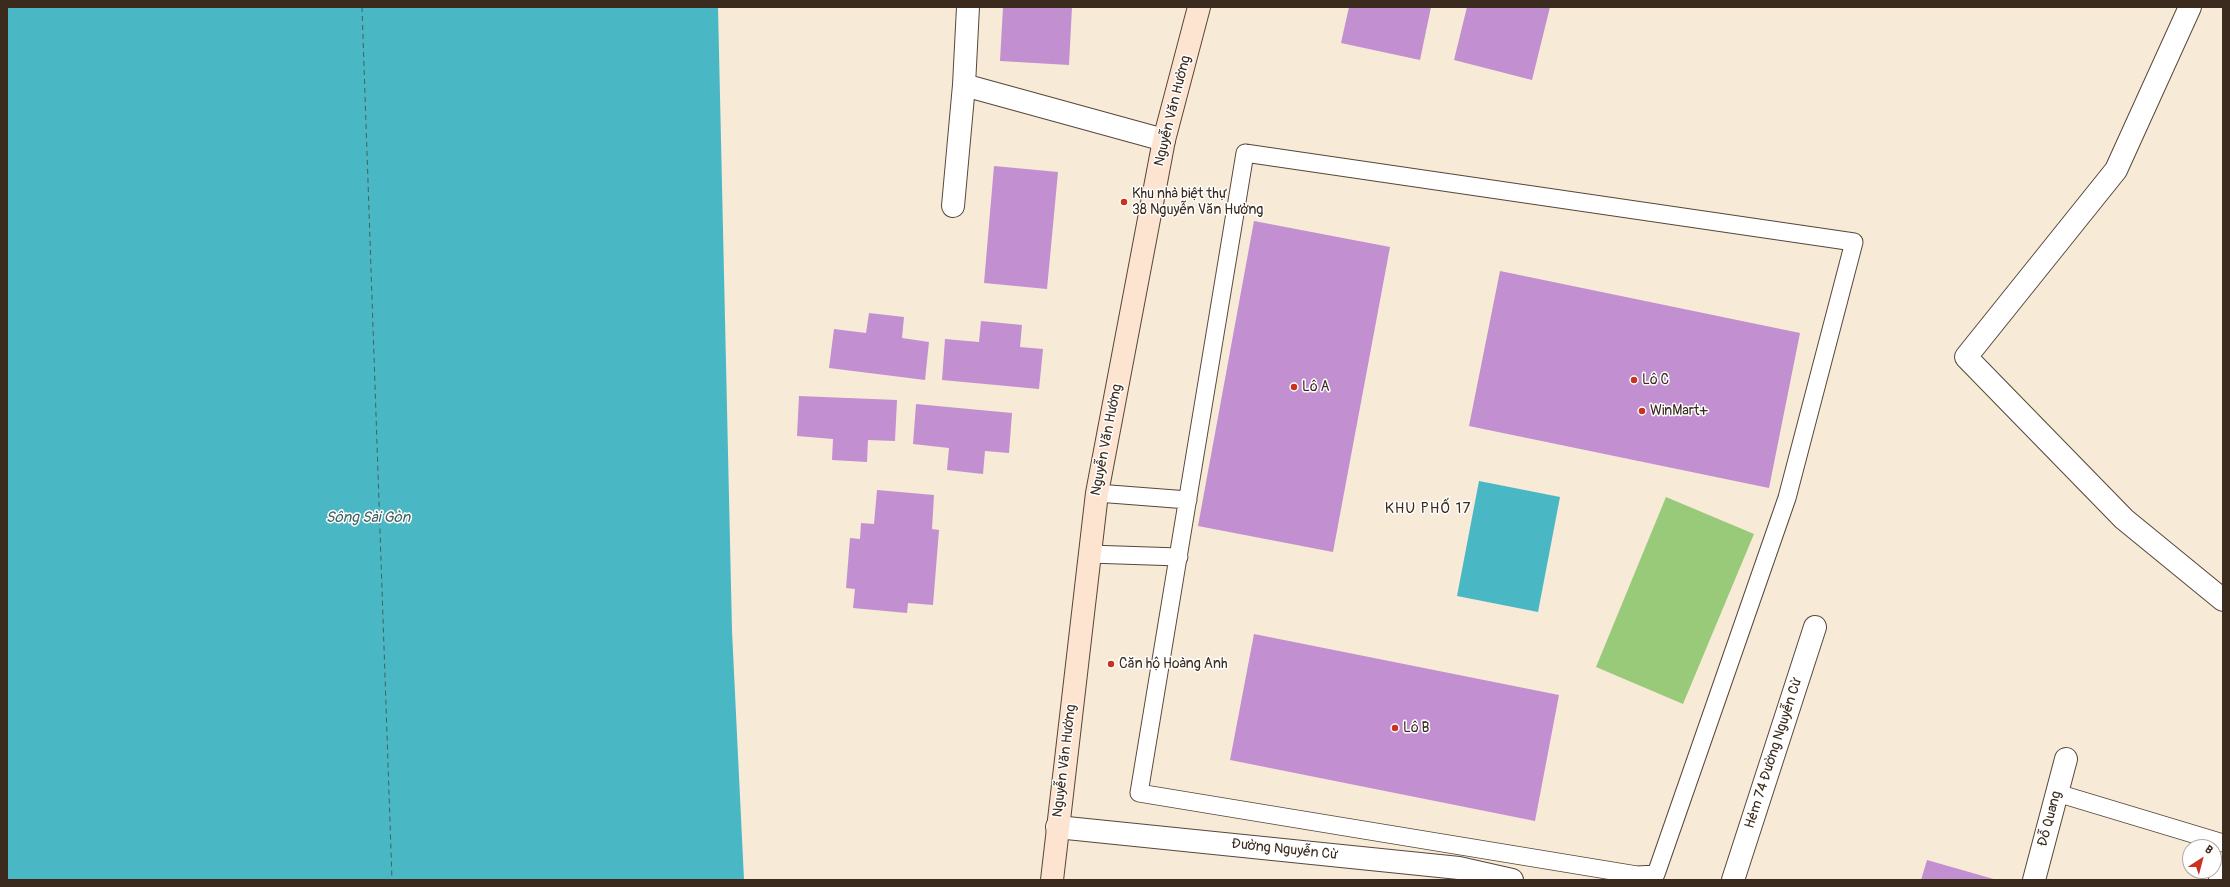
<!DOCTYPE html>
<meta charset="utf-8">
<style>
body{margin:0}
#map{position:relative;width:2230px;height:887px;overflow:hidden;background:#f7ead7;font-family:Pangolin,sans-serif}
canvas{display:block}
.frame{position:absolute;inset:0;border:8px solid #3b2a1e;pointer-events:none}
.north{position:absolute;left:2182px;top:839px;width:40px;height:40px;box-sizing:border-box;background:#fff;border:1px solid #b1aaa5;border-radius:50%;rotate:36deg;font-size:11px;font-weight:700;line-height:16px;text-align:center;color:#3b2a1e}
.north::after{content:'';display:block;margin:auto;width:14px;height:18px;background:#c8321e;clip-path:polygon(50% 0,100% 100%,50% 72%,0 100%)}
</style>
<div id="map">
<canvas width="2230" height="887"></canvas>
<div class="frame"></div>
<div class="north">B</div>
</div>
<script>
const ctx = document.querySelector('canvas').getContext('2d');
ctx.lineJoin = 'round';
function fill(path, color) { ctx.fillStyle = color; ctx.fill(path, 'evenodd'); }
const toPath = rows => new Path2D(rows.map(r => 'M' + r).join(''));
function strokePath(path, color, width, dash) { ctx.strokeStyle = color; ctx.lineWidth = width; ctx.lineCap = dash ? 'butt' : 'round'; ctx.setLineDash(dash || []); ctx.stroke(path); }
function label(font, color, halo, rows, align = 'center') {
  ctx.font = font + ' Pangolin,sans-serif'; ctx.lineWidth = 3; ctx.setLineDash([]); ctx.textBaseline = 'middle'; ctx.strokeStyle = halo; ctx.fillStyle = color; for (const [text, x, y, turn = 0] of rows) {
    ctx.save(); ctx.translate(x, y); ctx.rotate((+turn || 0) * Math.PI / 180); ctx.textAlign = isNaN(turn) ? turn : align; if (halo) ctx.strokeText(text, 0, 0); ctx.fillText(text, 0, 0); ctx.restore();
  }
}
const green = toPath([
 [1666,497,1754,534,1683,704,1596,667]
]);
const water = toPath([
 [7,7,718,7,732,631,744,880,7,880],
 [1479,481,1560,497,1538,612,1457,596]
]);
const ferry = toPath([
 [362,7,392,880]
]);
const building = toPath([
 [1003,7,1072,7,1069,65,1000,61],
 [1349,7,1431,7,1420,60,1341,43],
 [1467,7,1550,7,1532,80,1454,60],
 [994,166,1058,172,1047,289,984,283],
 [1254,221,1390,247,1333,552,1198,526],
 [1500,271,1800,333,1769,488,1469,426],
 [869,313,904,317,902,338,929,342,925,380,829,368,834,329,866,333],
 [981,321,1022,325,1020,347,1043,349,1039,389,942,380,945,339,979,342],
 [799,396,897,400,895,441,868,440,867,462,832,460,833,439,797,436],
 [916,404,1012,413,1009,453,985,451,983,474,947,470,949,448,913,444],
 [877,490,934,495,932,529,939,530,933,605,908,603,907,613,853,608,855,589,846,588,850,538,860,539,861,523,874,524],
 [1254,634,1559,695,1535,821,1230,760],
 [1927,860,1997,880,1921,880]
]);
const lane = toPath([
 [1245,153,1854,242,1787,498,1656,874,1637,875,1139,793,1245,153],
 [1097,493,1188,500],
 [1089,554,1179,557],
 [2057,793,2223,843]
]);
const street = toPath([
 [2190,7,2116,170,1966,357,2124,519,2223,600],
 [964,85,1164,140],
 [953,206,964,85,968,7],
 [1057,827,1459,868,1512,880],
 [1733,880,1815,627],
 [2034,880,2066,759],
 [2220,880,2223,868]
]);
const secondary = toPath([
 [1052,880,1097,493,1164,140,1199,7]
]);
const markers = [
 [1124,202,4,"#c8321e"],
 [1634,380,4,"#c8321e"],
 [1294,387,4,"#c8321e"],
 [1642,411,4,"#c8321e"],
 [1111,664,4,"#c8321e"],
 [1395,728,4,"#c8321e"]
];
const streetNames = [
 ["Nguyễn Văn Hưởng",1173,111,-76],
 ["Nguyễn Văn Hưởng",1107,440,-79],
 ["Hẻm 74 Đường Nguyễn Cừ",1774,753,-72],
 ["Nguyễn Văn Hưởng",1065,761,-83],
 ["Đỗ Quang",2050,819,-75],
 ["Đường Nguyễn Cừ",1285,850,6]
];
const poiNames = [
 ["Khu nhà biệt thự",1132,194],
 ["38 Nguyễn Văn Hưởng",1132,210],
 ["Lô C",1642,380],
 ["Lô A",1302,387],
 ["WinMart+",1650,411],
 ["Căn hộ Hoàng Anh",1119,664],
 ["Lô B",1403,728]
];
const neighbourhoodNames = [
 ["KHU PHỐ 17",1428,509]
];
const waterNames = [
 ["Sông Sài Gòn",368,518]
];
fill(green, '#99ca7a');
fill(water, '#4ab7c5');
strokePath(ferry, '#416261', 1, [5, 4]);
fill(building, '#c28fd1');
strokePath(lane, '#57473a', 19);
strokePath(street, '#57473a', 24);
strokePath(secondary, '#57473a', 24);
strokePath(lane, '#fff', 17);
strokePath(street, '#fff', 22);
strokePath(secondary, '#fde4d1', 22);
for (const [x, y, r, color] of markers) { const dot = new Path2D(); dot.arc(x, y, r, 0, 2 * Math.PI); ctx.fillStyle = color; ctx.fill(dot); strokePath(dot, '#fff', 1.5); }
label('14px', '#3b2a1e', '#fff', streetNames);
label('14px', '#3b2a1e', '#fff', poiNames, 'left');
ctx.letterSpacing = '1px';
label('15px', '#3b2a1e', '#fff', neighbourhoodNames);
ctx.letterSpacing = '0px';
label('italic 15px', '#416261', '#fff', waterNames);
</script>
